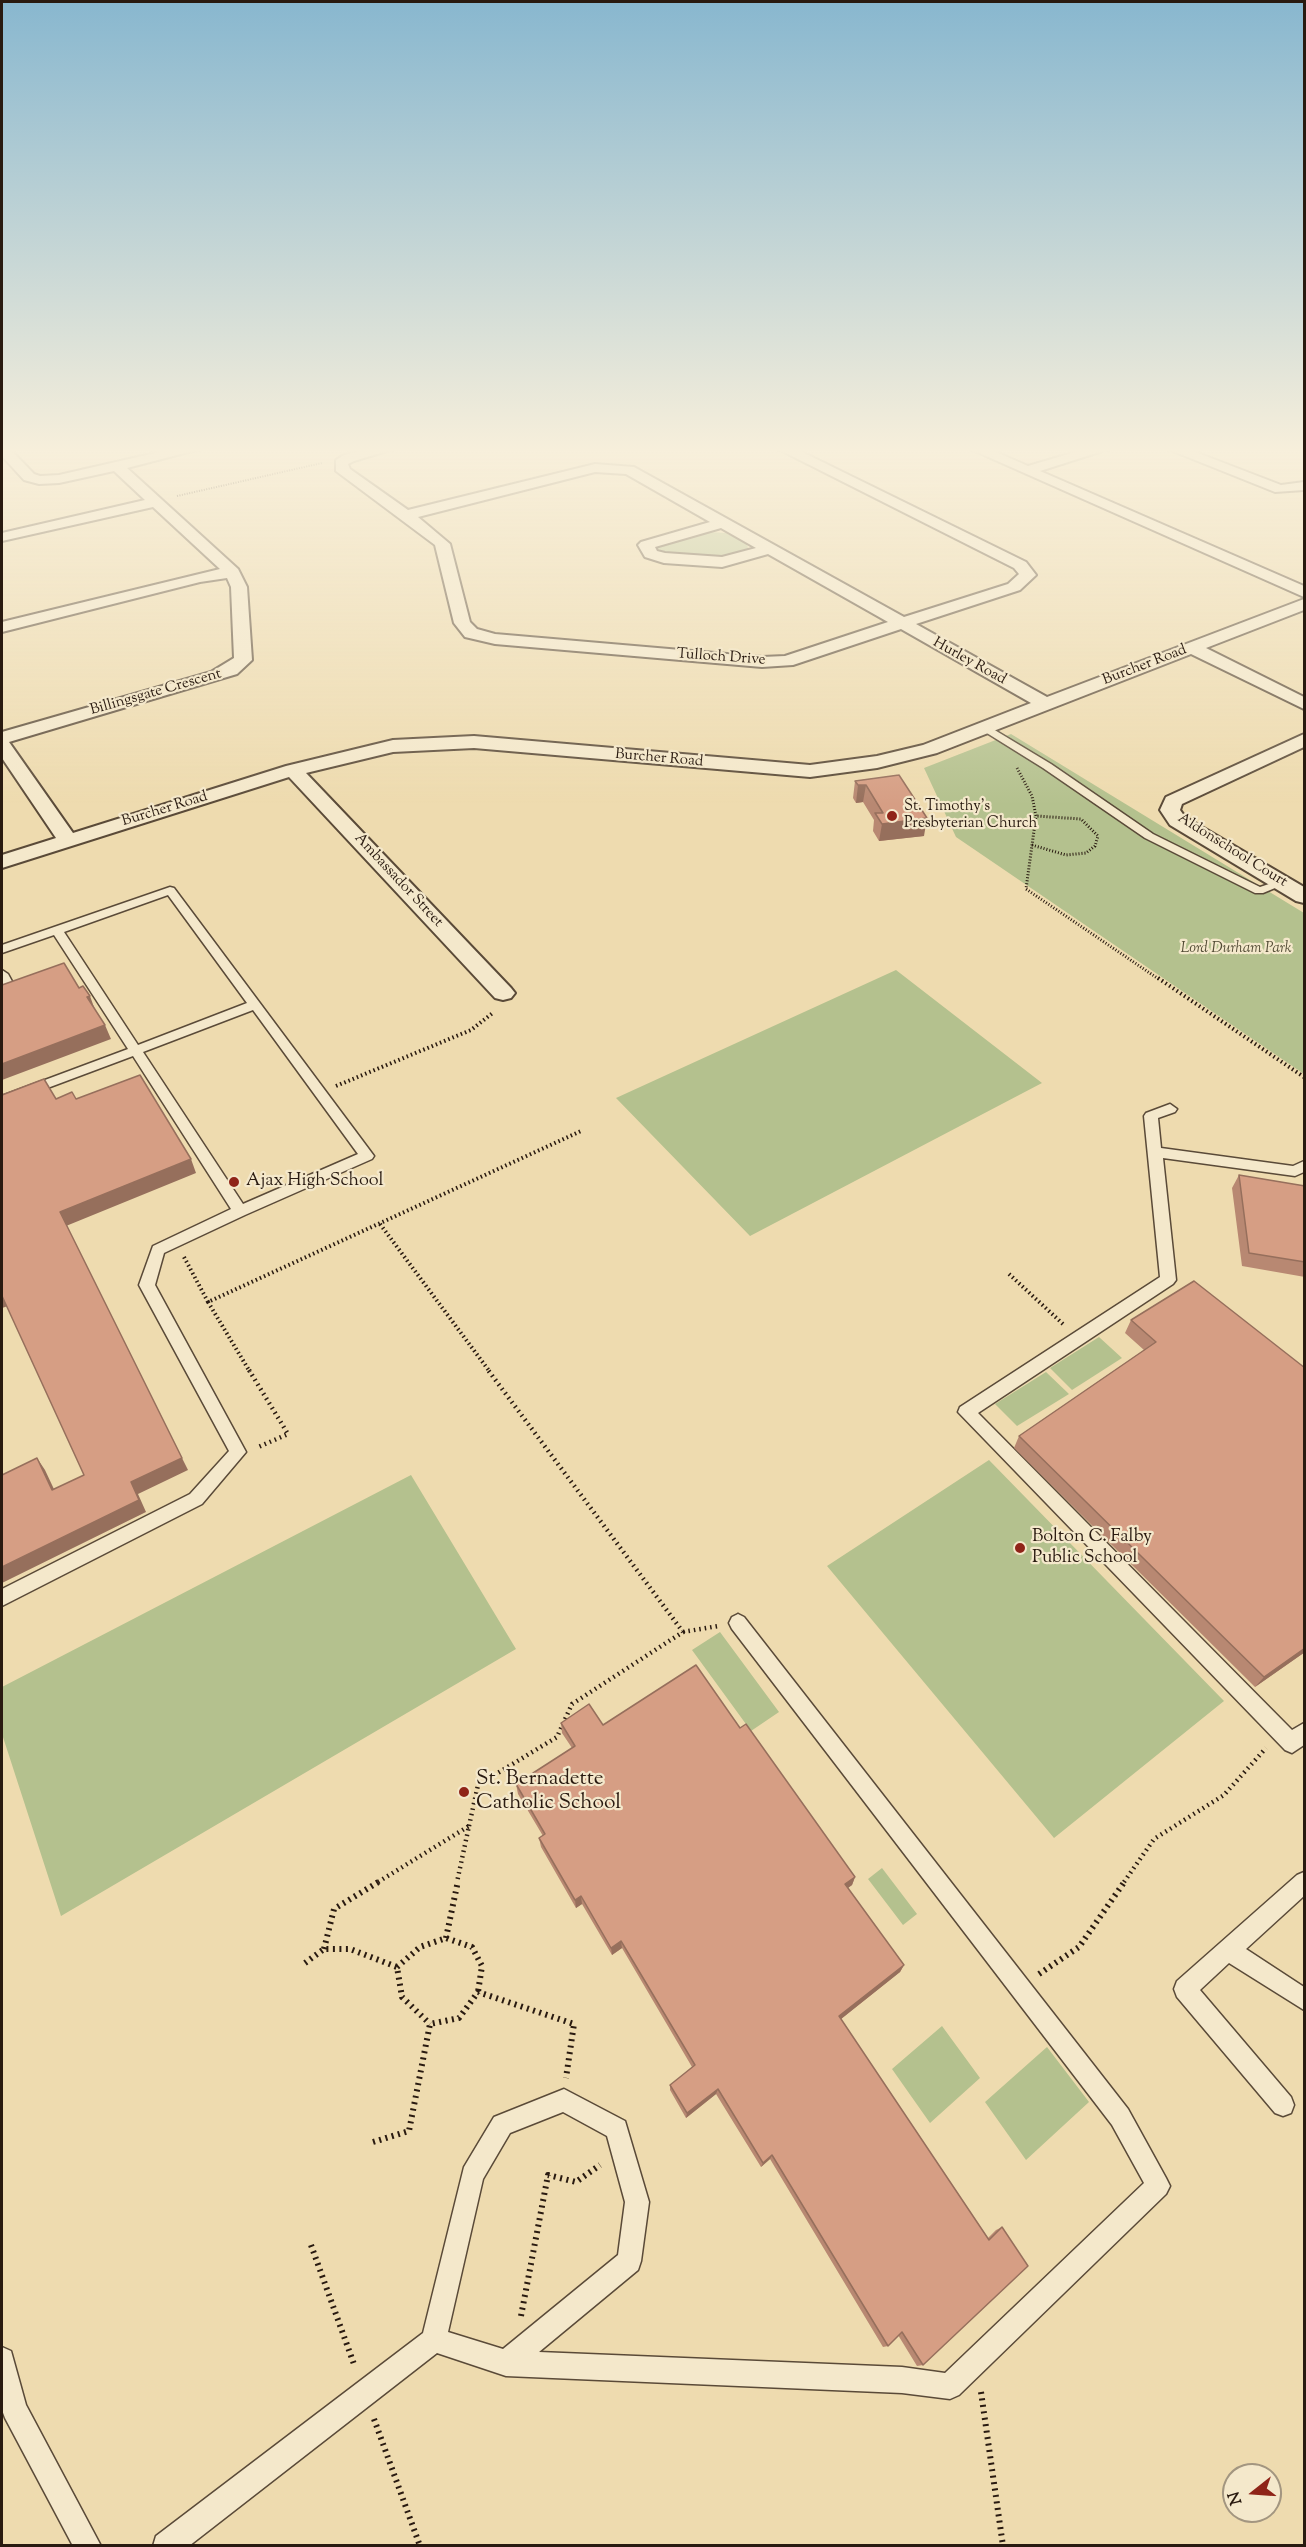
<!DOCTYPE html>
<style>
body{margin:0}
#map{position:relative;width:1306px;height:2547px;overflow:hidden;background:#eedbaf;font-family:"Sorts Mill Goudy",serif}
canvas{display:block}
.frame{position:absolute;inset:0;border:3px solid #291a10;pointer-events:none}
.north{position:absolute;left:1222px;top:2463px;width:60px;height:60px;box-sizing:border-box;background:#f4e8cb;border:2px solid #a39680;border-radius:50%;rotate:253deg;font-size:16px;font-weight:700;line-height:24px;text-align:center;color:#291a10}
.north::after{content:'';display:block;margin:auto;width:21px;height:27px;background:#8f2418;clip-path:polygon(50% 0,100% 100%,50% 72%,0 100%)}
</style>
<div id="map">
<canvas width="1306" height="2547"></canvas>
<div class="frame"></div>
<div class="north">N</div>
</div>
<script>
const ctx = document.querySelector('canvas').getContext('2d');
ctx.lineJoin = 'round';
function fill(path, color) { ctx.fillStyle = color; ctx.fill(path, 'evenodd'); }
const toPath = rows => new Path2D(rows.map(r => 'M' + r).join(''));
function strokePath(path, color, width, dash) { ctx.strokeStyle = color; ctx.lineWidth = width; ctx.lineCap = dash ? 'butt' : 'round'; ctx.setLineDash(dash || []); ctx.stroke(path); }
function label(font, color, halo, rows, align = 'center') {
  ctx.font = font + ' "Sorts Mill Goudy",serif'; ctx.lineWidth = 4.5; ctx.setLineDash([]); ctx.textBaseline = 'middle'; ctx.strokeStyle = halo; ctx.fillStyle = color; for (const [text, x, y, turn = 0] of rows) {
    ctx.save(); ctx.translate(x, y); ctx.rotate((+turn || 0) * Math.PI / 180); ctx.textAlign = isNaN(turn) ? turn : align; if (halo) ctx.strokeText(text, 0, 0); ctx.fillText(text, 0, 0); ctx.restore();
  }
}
const green = toPath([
 [710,532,726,533,747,544,748,548,745,551,719,556,669,553,655,548,657,545],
 [1011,734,1304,913,1304,1074,956,837,924,768],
 [896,970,1042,1083,750,1236,616,1098],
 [1099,1337,1122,1358,1072,1390,1050,1368],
 [1046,1372,1069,1394,1017,1426,995,1404],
 [989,1460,1224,1701,1054,1838,827,1566],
 [411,1475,516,1649,61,1916,2,1734,2,1687],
 [720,1632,779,1712,751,1731,692,1650],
 [882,1868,917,1914,903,1925,868,1879],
 [942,2026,980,2078,930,2123,892,2069],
 [1047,2047,1089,2102,1026,2160,985,2102]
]);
const pathFar4 = toPath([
 [177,496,322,463]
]);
const pathFar3 = toPath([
 [1017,768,1032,796,1036,816,1026,889,1160,980],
 [1032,845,1066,855,1086,853,1095,846,1098,836,1081,819,1036,816]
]);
const pathFar2 = toPath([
 [1158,978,1304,1077],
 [336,1086,471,1030,494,1012],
 [380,1224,490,1372],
 [184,1257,208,1302,581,1131],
 [1009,1274,1063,1324],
 [208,1302,250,1372]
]);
const pathFar1 = toPath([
 [249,1370,288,1434,256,1448],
 [683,1632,718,1626],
 [469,1826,478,1785,557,1737,572,1704,683,1632,488,1370],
 [378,1882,469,1826,457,1882],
 [1124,1882,1154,1839,1224,1795,1266,1748]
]);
const path = toPath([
 [446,1938,458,1881],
 [324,1949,334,1909,380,1881],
 [305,1963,324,1949,350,1949,397,1967,402,1997,430,2024],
 [397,1967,420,1947,446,1938,472,1947,482,1966,478,1992],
 [1039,1974,1079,1947,1125,1881],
 [373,2142,409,2131,430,2024,459,2018,478,1992,574,2024,566,2078],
 [311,2245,355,2367],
 [521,2316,548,2175,576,2182,600,2165],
 [981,2392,1003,2546],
 [374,2419,420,2546]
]);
const lane = toPath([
 [982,726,988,726,1051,764,1153,834,1260,887,1281,880,1287,883,1263,893,1255,893,1145,838,1043,768,982,730,982,726],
 [170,887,174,888,374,1156,372,1159,245,1215,164,1253,155,1285,246,1452,202,1504,2,1606,2,1589,190,1494,229,1451,139,1285,153,1246,231,1209,133,1056,2,1105,2,1096,128,1049,54,935,2,953,2,945,170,887],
 [168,895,247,1003,138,1045,64,932,168,895],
 [253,1010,358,1154,243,1204,143,1052,253,1010],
 [2,970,8,974,14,985,12,988,8,989,2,985,2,970],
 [1170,1104,1177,1109,1175,1112,1158,1118,1161,1148,1293,1166,1304,1161,1304,1172,1295,1176,1163,1158,1176,1280,1173,1284,978,1413,1292,1730,1304,1723,1304,1745,1292,1753,1285,1750,958,1412,960,1407,1160,1277,1144,1116,1146,1113,1170,1104],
 [738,1614,744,1617,1128,2109,1166,2178,1170,2186,1166,2194,959,2395,950,2399,902,2393,506,2376,437,2353,189,2546,153,2546,156,2536,423,2333,464,2167,494,2117,564,2089,625,2121,649,2202,641,2261,638,2270,539,2352,902,2367,945,2373,1144,2183,1112,2125,732,1629,729,1623,732,1617,738,1614],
 [563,2112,607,2136,625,2202,618,2255,503,2349,448,2332,483,2179,510,2133,563,2112],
 [1304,1872,1304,1896,1246,1949,1304,1987,1304,2010,1229,1963,1200,1990,1291,2097,1294,2105,1291,2113,1283,2116,1275,2113,1177,1997,1174,1989,1177,1981,1297,1875,1304,1872],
 [2,2347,11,2351,26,2405,101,2546,73,2546,5,2418,2,2410,2,2347]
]);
const street = toPath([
 [2,448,9,448,34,474,40,476,59,475,177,448,204,448,127,468,238,569,247,587,252,660,237,674,9,742,73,833,286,766,393,740,474,736,810,765,877,756,923,745,1031,703,901,629,793,665,762,667,495,644,465,637,454,623,435,545,336,471,336,460,344,455,372,448,397,448,354,461,348,464,350,469,408,510,595,464,634,467,904,617,1008,584,1019,574,1014,568,776,448,794,448,1026,562,1036,575,1020,590,916,624,1047,697,1304,599,1304,610,1206,648,1304,697,1304,709,1191,654,937,753,877,768,810,777,474,748,393,752,306,773,511,988,515,993,511,998,503,1000,495,998,289,777,2,868,2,855,56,838,2,758,2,732,211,672,234,658,231,587,227,578,200,582,2,632,2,622,220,569,153,507,2,541,2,533,145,500,114,471,59,483,39,484,24,480,2,456,2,448],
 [595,472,626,474,710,522,641,542,638,545,645,557,664,563,722,567,768,554,888,622,785,656,762,657,495,634,477,629,470,622,450,544,418,517,595,472],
 [721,528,756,548,722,557,665,553,657,551,655,547,721,528],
 [968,448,987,448,1028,466,1089,448,1112,448,1040,471,1304,586,1304,597,968,448],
 [1165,448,1185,448,1281,485,1304,482,1304,490,1275,492,1165,448],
 [1304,734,1304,747,1182,804,1180,810,1185,817,1304,887,1304,903,1296,901,1170,825,1160,810,1166,797,1304,734]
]);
const wall = toPath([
 [899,775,924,836,879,841,873,831,874,820,863,802,856,803,853,798,855,781],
 [1239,1175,1305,1186,1305,1277,1242,1266,1232,1188],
 [1131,1320,1305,1368,1305,1652,1255,1687,1014,1448,1019,1436,1144,1350,1125,1333],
 [561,1723,603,1725,740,1728,855,1877,852,1885,848,1888,904,1965,900,1972,841,2019,988,2238,996,2230,1002,2227,923,2365,917,2366,898,2335,888,2346,883,2347,770,2159,761,2167,716,2094,686,2118,670,2090,670,2085,692,2067,622,1948,612,1955,582,1904,576,1908,541,1847,539,1838,543,1836,518,1794,516,1784,572,1748,562,1733]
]);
const shadedWall = toPath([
 [858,785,866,785,863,802,856,803],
 [927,818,924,836,879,841,882,824],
 [90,996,95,1010,87,997],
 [105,1025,111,1039,2,1080,2,1064],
 [191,1159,196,1173,66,1226,188,1470,138,1494,146,1512,2,1583,2,1567,131,1482,60,1212],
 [2,1295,8,1306,2,1308],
 [37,1458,45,1470,60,1502,52,1490],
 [1305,1648,1305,1652,1255,1687,1264,1677],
 [855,1877,852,1885,842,1892,845,1884],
 [581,1896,582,1904,576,1908,575,1900],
 [621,1941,622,1948,612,1955,611,1948],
 [904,1965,900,1972,836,2023,839,2016],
 [718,2089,716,2094,686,2118,687,2113],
 [772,2155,770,2159,761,2167,763,2163]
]);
const building = toPath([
 [899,775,927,818,882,824,875,813,883,813,866,785,858,785,855,781,899,775],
 [64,963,79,988,83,986,90,996,87,997,105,1025,2,1064,2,985,64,963],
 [140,1075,191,1159,60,1212,182,1458,131,1482,139,1500,2,1567,2,1475,37,1458,52,1490,84,1475,2,1296,2,1095,44,1079,56,1099,72,1092,76,1099,140,1075],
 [1239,1175,1305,1186,1305,1262,1249,1253,1239,1175],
 [1194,1281,1305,1368,1305,1648,1264,1677,1019,1436,1156,1342,1131,1320,1194,1281],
 [696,1665,740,1728,746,1724,855,1877,845,1884,904,1965,839,2016,989,2240,1002,2227,1028,2266,923,2365,902,2332,888,2346,772,2155,763,2163,718,2089,687,2113,670,2085,695,2065,621,1941,611,1948,581,1896,575,1900,539,1838,545,1834,516,1784,575,1746,561,1723,589,1704,603,1725,696,1665]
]);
const markers = [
 [892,816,6,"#8f2418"],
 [234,1182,6,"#8f2418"],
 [1020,1548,6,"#8f2418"],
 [464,1792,6,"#8f2418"]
];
const farStreetnames = [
 ["Tulloch Drive",721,658,4],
 ["Hurley Road",969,662,29],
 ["Burcher Road",1145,666,-21],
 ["Billingsgate Crescent",156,693,-16],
 ["Burcher Road",659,759,5],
 ["Burcher Road",165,810,-17],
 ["Aldonschool Court",1232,851,32],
 ["Ambassador Street",398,881,47]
];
const farPoinames = [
 ["St. Timothy's",904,807],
 ["Presbyterian Church",904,824]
];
const farParknames = [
 ["Lord Durham Park",1236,949]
];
const poiNames = [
 ["Ajax High School",246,1182],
 ["Bolton C. Falby",1032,1538],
 ["Public School",1032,1559]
];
const nearPoinames = [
 ["St. Bernadette",476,1780],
 ["Catholic School",476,1804]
];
fill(green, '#b4c18e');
strokePath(lane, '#5a4a38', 3);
strokePath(street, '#5a4a38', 4);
strokePath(pathFar4, '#291a10', 2, [1, 1.5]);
strokePath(pathFar3, '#291a10', 3, [1, 2]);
strokePath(pathFar2, '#291a10', 4, [1.5, 3]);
strokePath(pathFar1, '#291a10', 4.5, [1.5, 4]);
strokePath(path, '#291a10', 6, [2, 4.5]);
fill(lane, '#f4e8cb');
fill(street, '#f4e8cb');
fill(wall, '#b88872');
fill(shadedWall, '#966f5c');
fill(building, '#d69e84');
strokePath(building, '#966f5c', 1.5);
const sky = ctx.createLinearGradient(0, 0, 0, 805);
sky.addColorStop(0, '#88b7cf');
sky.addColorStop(0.56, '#f7efdb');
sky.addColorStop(1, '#f7efdb00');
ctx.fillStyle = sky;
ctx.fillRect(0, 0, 1306, 805);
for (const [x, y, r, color] of markers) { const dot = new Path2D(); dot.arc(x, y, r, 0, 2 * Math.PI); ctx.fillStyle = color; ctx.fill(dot); strokePath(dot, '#f4e8cb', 2); }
label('15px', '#291a10', '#f4e8cb', farStreetnames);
label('15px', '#291a10', '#f4e8cb', farPoinames, 'left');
label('italic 15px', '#534c36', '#f4e8cb', farParknames);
label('18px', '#291a10', '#f4e8cb', poiNames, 'left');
label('21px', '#291a10', '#f4e8cb', nearPoinames, 'left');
</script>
